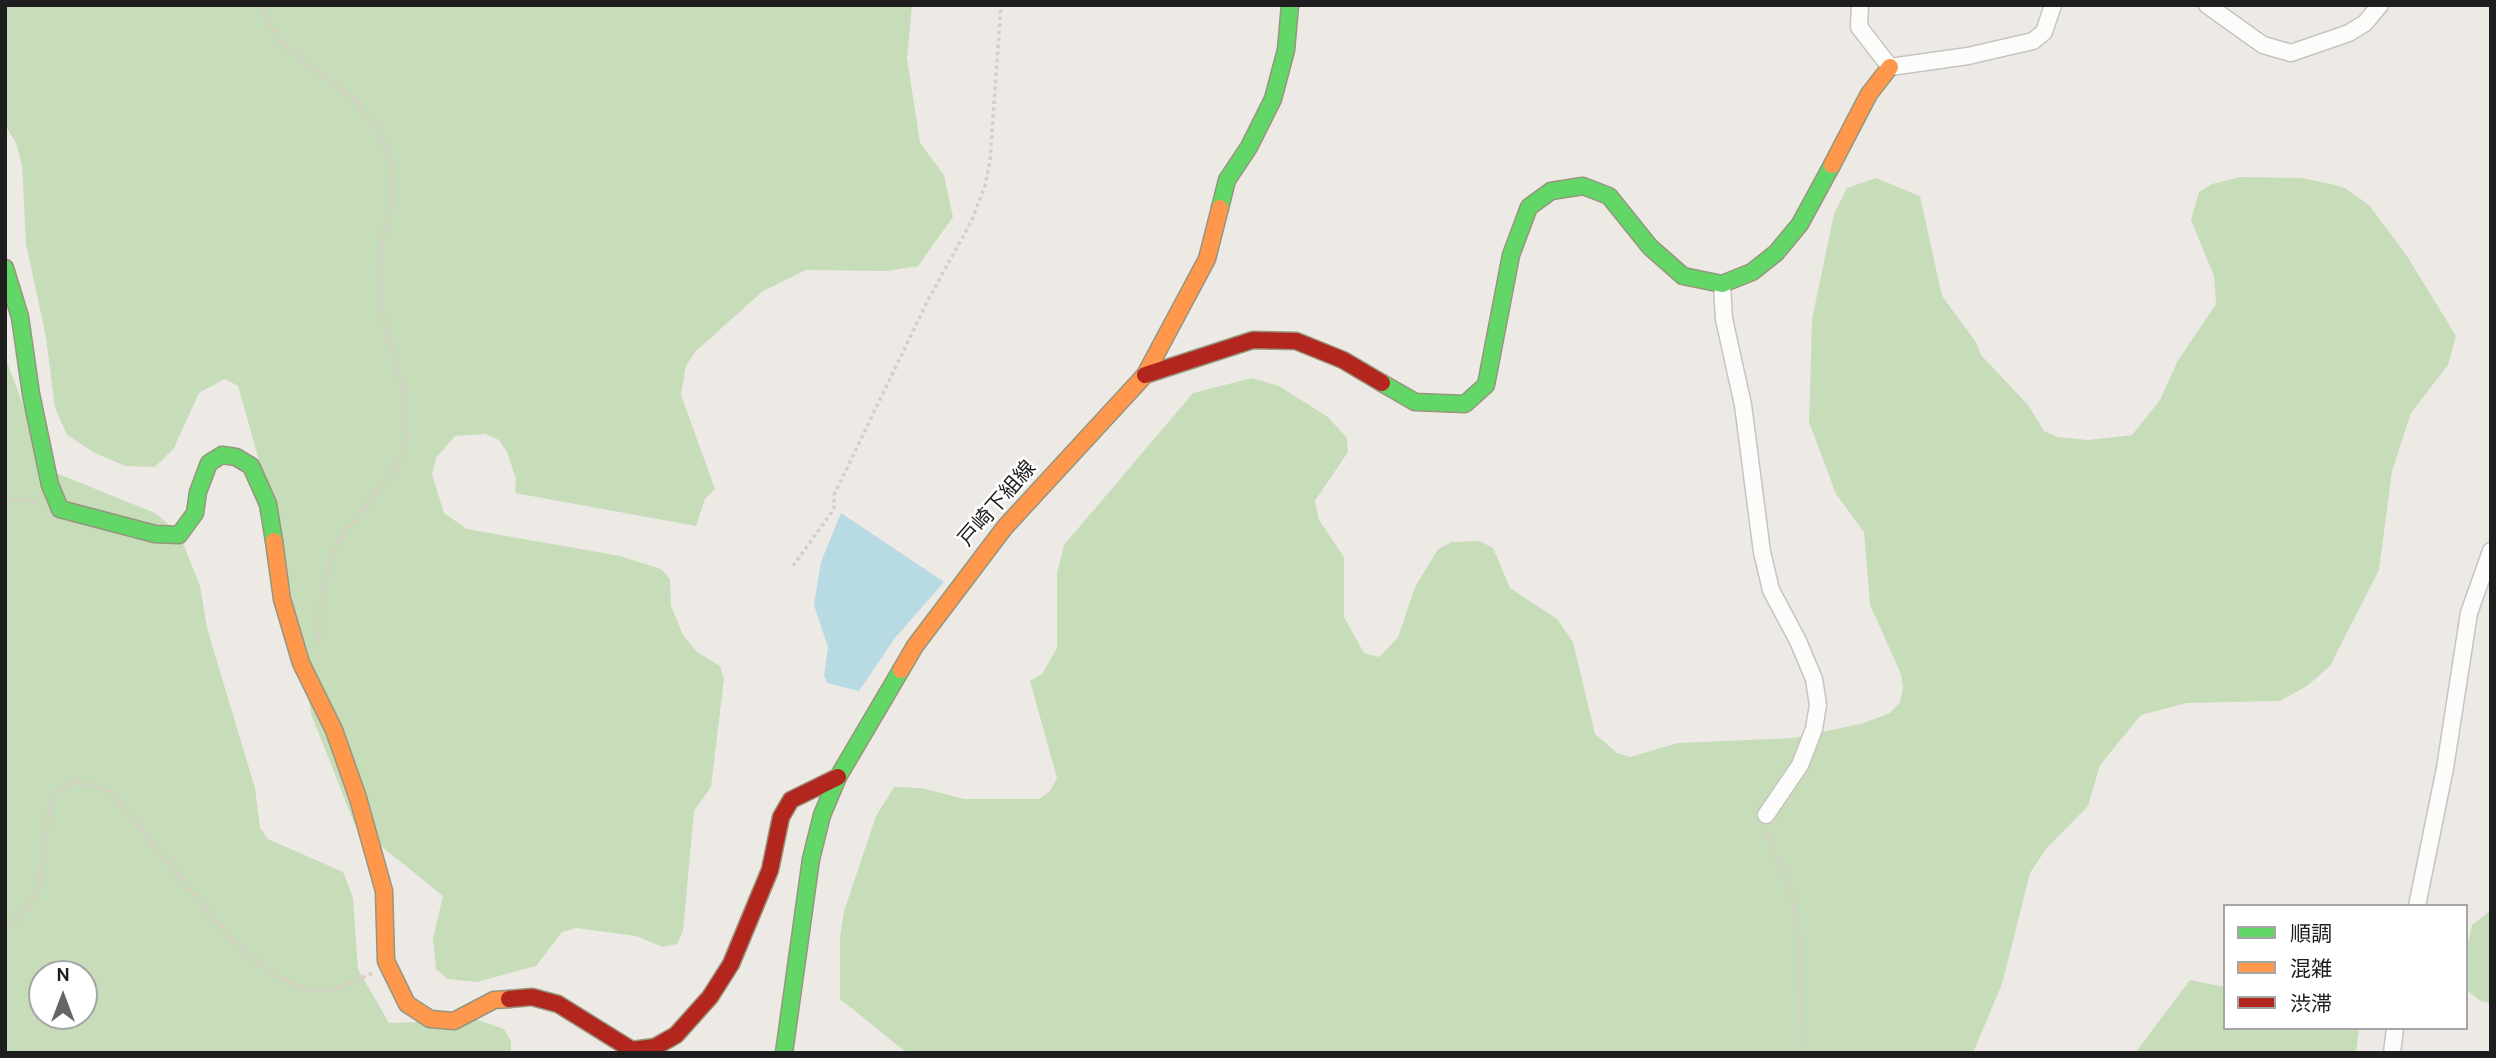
<!DOCTYPE html>
<meta charset="utf-8">
<style>
body{margin:0}
#map{position:relative;width:2496px;height:1058px;overflow:hidden;background:#edeae6;font-family:Overpass,"Noto Sans JP",sans-serif}
canvas{display:block}
.frame{position:absolute;inset:0;border:7px solid #1e1e1e;pointer-events:none}
.legend{position:absolute;left:2223px;top:904px;width:245px;height:126px;box-sizing:border-box;background:#fff;border:2px solid #a5a5a5;margin:0;padding:9px 12px;list-style:none;font-size:21px;color:#1e1e1e}
.legend li{display:flex;align-items:center;gap:14px;height:35px}
.legend b{width:35px;border:2px solid #a5a5a5}
.north{position:absolute;left:28px;top:960px;width:70px;height:70px;box-sizing:border-box;background:#fff;border:2px solid #a5a5a5;border-radius:50%;rotate:0deg;font-size:19px;font-weight:700;line-height:28px;text-align:center;color:#1e1e1e}
.north::after{content:'';display:block;margin:auto;width:24px;height:32px;background:#666564;clip-path:polygon(50% 0,100% 100%,50% 72%,0 100%)}
</style>
<div id="map">
<canvas width="2496" height="1058"></canvas>
<div class="frame"></div>
<ul class="legend">
<li><b style="height:9px;background:#63d668"></b>順調</li>
<li><b style="height:9px;background:#ff974d"></b>混雑</li>
<li><b style="height:9px;background:#b3261e"></b>渋滞</li>
</ul>
<div class="north">N</div>
</div>
<script>
const ctx = document.querySelector('canvas').getContext('2d');
ctx.lineJoin = 'round';
function fill(path, color) { ctx.fillStyle = color; ctx.fill(path, 'evenodd'); }
const toPath = rows => new Path2D(rows.map(r => 'M' + r).join(''));
function strokePath(path, color, width, dash) { ctx.strokeStyle = color; ctx.lineWidth = width; ctx.lineCap = dash ? 'butt' : 'round'; ctx.setLineDash(dash || []); ctx.stroke(path); }
function label(font, color, halo, rows, align = 'center') {
  ctx.font = font + ' Overpass,"Noto Sans JP",sans-serif'; ctx.lineWidth = 5; ctx.setLineDash([]); ctx.textBaseline = 'middle'; ctx.strokeStyle = halo; ctx.fillStyle = color; for (const [text, x, y, turn = 0] of rows) {
    ctx.save(); ctx.translate(x, y); ctx.rotate((+turn || 0) * Math.PI / 180); ctx.textAlign = isNaN(turn) ? turn : align; if (halo) ctx.strokeText(text, 0, 0); ctx.fillText(text, 0, 0); ctx.restore();
  }
}
const forest = toPath([
 [5,5,912,5,907,58,920,143,944,175,953,217,918,266,888,271,806,270,763,291,695,352,686,366,681,395,715,489,705,499,696,526,515,493,516,479,507,452,499,440,485,434,455,436,436,458,432,474,444,513,467,529,620,556,661,569,670,579,671,606,683,635,697,652,720,666,724,679,711,787,694,811,683,931,677,944,663,947,636,936,576,928,562,932,536,966,477,982,447,979,436,969,433,938,443,896,355,825,311,714,284,549,238,386,225,379,199,393,174,448,155,467,125,466,93,452,67,435,55,408,46,337,26,244,22,165,16,143,5,125],
 [2241,177,2302,178,2331,184,2345,188,2369,205,2407,256,2456,336,2448,365,2411,413,2392,471,2379,570,2330,666,2307,686,2280,701,2187,703,2141,715,2100,765,2088,806,2046,849,2030,873,2002,984,1973,1053,907,1053,840,999,840,938,844,911,876,816,894,787,922,788,964,799,1039,799,1050,791,1057,778,1030,681,1042,674,1057,648,1057,573,1064,545,1193,393,1252,378,1279,386,1328,417,1347,438,1348,452,1315,501,1319,520,1344,557,1344,617,1364,653,1379,657,1398,637,1415,587,1438,549,1452,542,1480,541,1493,548,1510,588,1557,619,1573,642,1595,734,1617,753,1630,757,1678,743,1794,738,1864,723,1890,713,1900,702,1903,688,1901,674,1870,605,1864,532,1836,494,1809,422,1812,319,1834,214,1847,188,1876,178,1920,196,1942,296,1976,342,1981,355,2028,405,2044,431,2057,437,2088,440,2132,435,2160,400,2177,362,2216,304,2214,276,2191,220,2199,192,2212,184],
 [5,357,44,459,56,473,155,513,179,533,200,586,207,628,255,788,260,828,268,839,343,872,353,898,358,969,389,1023,478,1020,504,1029,511,1041,511,1053,5,1053],
 [42,974,84,974,84,1016,42,1016],
 [2491,910,2491,1003,2480,1001,2466,989,2466,952,2472,925],
 [2190,980,2225,987,2225,1028,2359,1028,2356,1053,2135,1053]
]);
const water = toPath([
 [841,513,944,582,895,638,859,691,827,683,824,676,828,647,814,605,821,562]
]);
const path = toPath([
 [259,5,282,44,354,99,375,125,392,164,392,205,382,241,380,298,387,336,404,390,406,442,394,470,339,540,330,561,321,601,318,645],
 [5,502,21,499,35,503],
 [793,566,834,509,834,495,928,300,971,222,985,186,990,160,1001,5],
 [1765,831,1791,888,1800,948,1803,1053],
 [5,931,29,905,40,884,50,805,57,791,77,781,110,791,228,936,270,973,306,990,334,990,372,973]
]);
const street = toPath([
 [1860,5,1859,27,1890,67,1968,56,2033,41,2044,32,2053,5],
 [2207,5,2263,45,2291,53,2349,33,2365,23,2380,5],
 [1722,284,1724,319,1743,405,1762,552,1771,590,1798,641,1814,679,1818,705,1814,729,1800,765,1766,815],
 [2417,906,2445,768,2469,613,2491,551],
 [2392,1053,2395,1028]
]);
const fast = toPath([
 [1220,208,1227,180,1249,147,1273,99,1286,50,1290,5],
 [5,268,20,317,31,394,50,485,60,509,155,534,179,535,195,513,198,492,209,463,222,455,236,457,251,466,268,504,274,541],
 [1382,383,1415,402,1465,404,1486,385,1511,255,1529,207,1551,191,1583,186,1609,196,1650,247,1683,276,1722,284,1752,272,1776,253,1800,224,1832,165],
 [784,1053,811,859,822,815,838,777,901,670]
]);
const slow = toPath([
 [1832,165,1869,94,1890,67],
 [274,541,282,599,301,663,334,730,358,798,384,891,386,961,407,1004,430,1019,454,1021,494,1000,509,999],
 [901,670,915,646,1005,527,1145,375,1207,259,1220,208]
]);
const jam = toPath([
 [1145,375,1253,340,1296,341,1343,360,1382,383],
 [509,999,532,997,558,1004,632,1050,655,1047,676,1035,710,997,731,964,770,870,781,817,791,800,838,777]
]);
const streetNames = [
 ["戸崎下組線",999,505,-49]
];
fill(forest, '#c7ddba');
fill(water, '#b8dae2');
strokePath(street, '#c5c4c2', 19);
strokePath(fast, '#96967e', 19);
strokePath(slow, '#96967e', 19);
strokePath(jam, '#96967e', 19);
strokePath(path, '#dbcbc9', 3.5, [3.5, 3.5]);
strokePath(street, '#fcfcfb', 16);
strokePath(fast, '#63d668', 16);
strokePath(slow, '#ff974d', 16);
strokePath(jam, '#b3261e', 16);
label('21px', '#1e1e1e', '#fff', streetNames);
</script>
